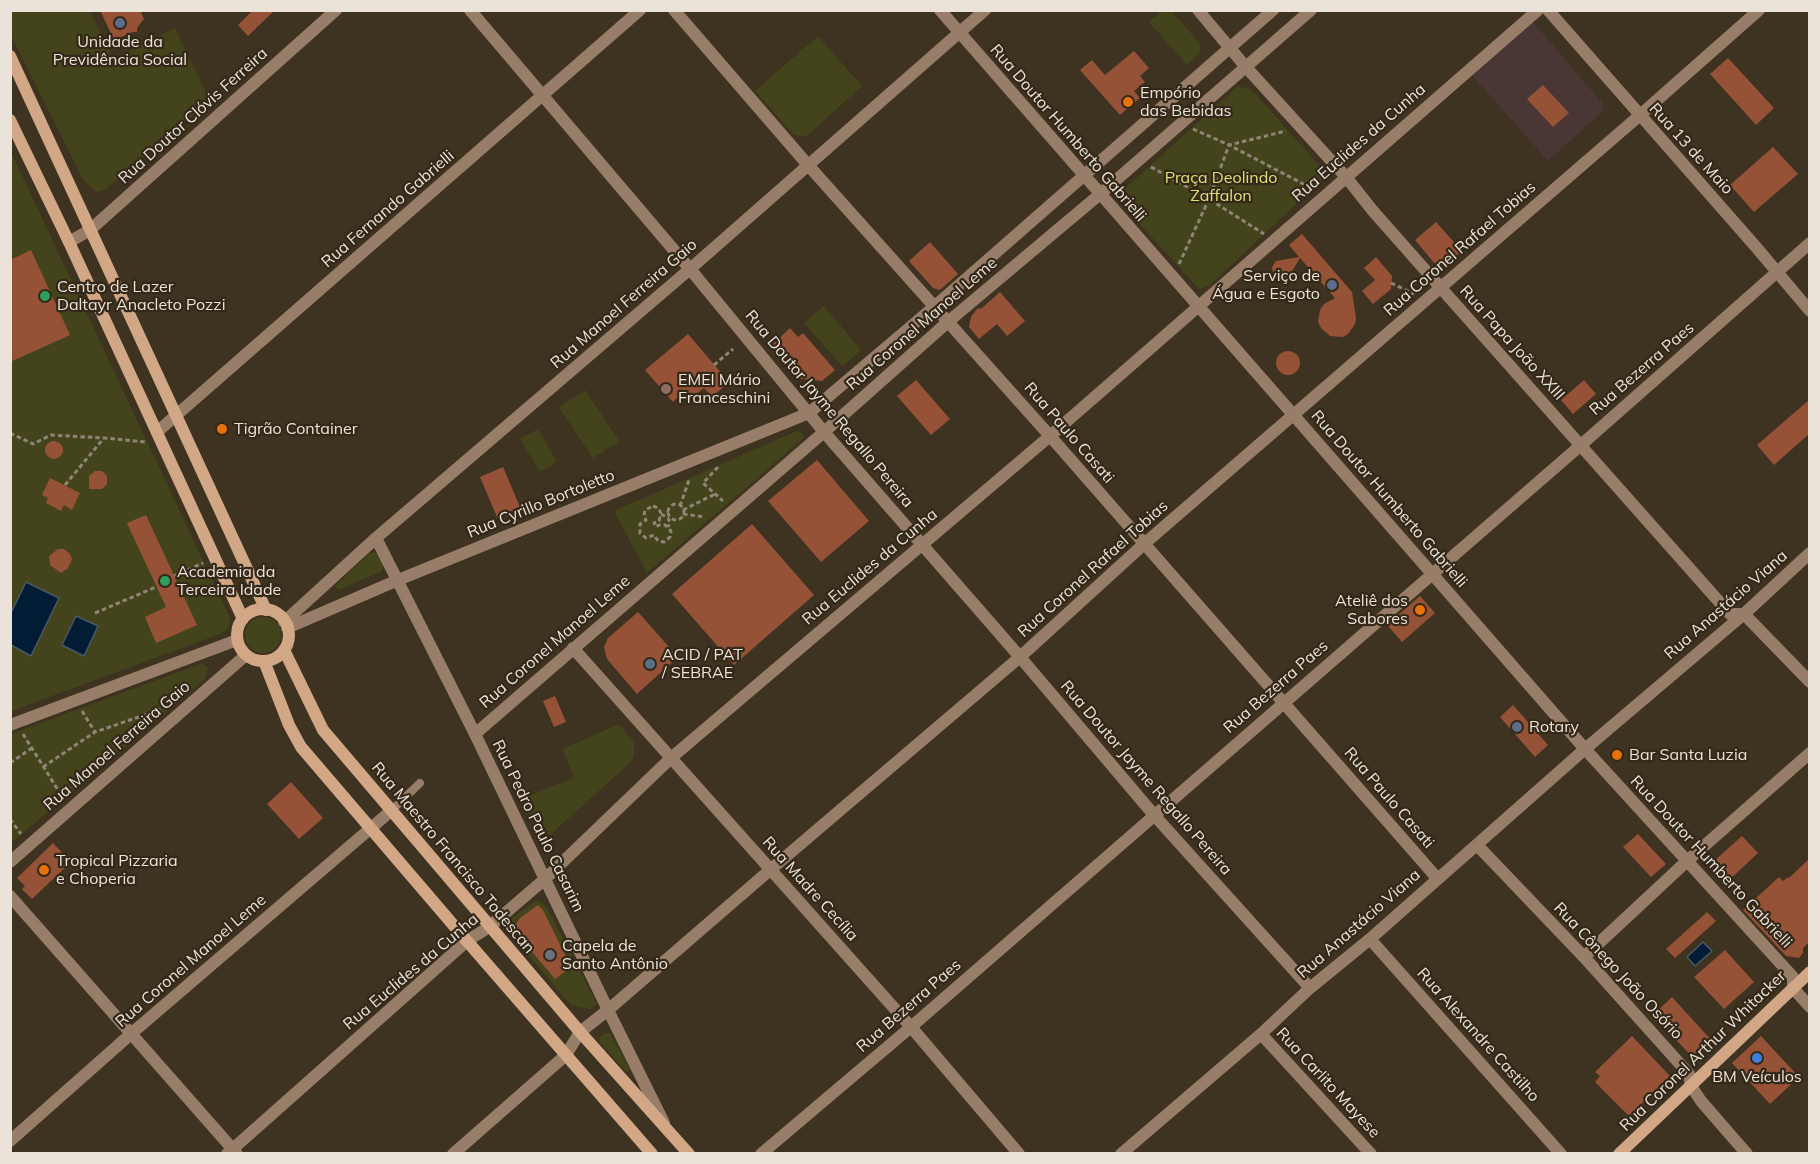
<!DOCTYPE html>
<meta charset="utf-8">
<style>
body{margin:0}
#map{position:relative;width:1820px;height:1164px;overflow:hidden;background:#3e3221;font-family:Mulish,sans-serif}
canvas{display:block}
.frame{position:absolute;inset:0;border:12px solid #ebe3d9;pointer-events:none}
</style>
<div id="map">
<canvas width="1820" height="1164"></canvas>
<div class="frame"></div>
</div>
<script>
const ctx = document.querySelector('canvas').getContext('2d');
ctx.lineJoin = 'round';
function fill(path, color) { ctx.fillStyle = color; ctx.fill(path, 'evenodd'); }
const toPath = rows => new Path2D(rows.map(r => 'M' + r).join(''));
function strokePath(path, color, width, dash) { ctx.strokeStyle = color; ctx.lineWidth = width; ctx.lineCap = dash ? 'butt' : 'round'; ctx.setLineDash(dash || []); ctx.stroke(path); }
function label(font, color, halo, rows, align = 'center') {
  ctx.font = font + ' Mulish,sans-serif'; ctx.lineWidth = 4.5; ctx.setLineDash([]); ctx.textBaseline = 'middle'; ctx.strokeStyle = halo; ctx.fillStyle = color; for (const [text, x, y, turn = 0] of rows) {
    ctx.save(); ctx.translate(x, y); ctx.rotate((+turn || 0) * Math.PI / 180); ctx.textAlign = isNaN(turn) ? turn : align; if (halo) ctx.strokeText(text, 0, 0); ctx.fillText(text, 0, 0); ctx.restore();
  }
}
const medical = toPath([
 [1529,22,1533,22,1604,105,1602,112,1548,161,1470,73]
]);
const green = toPath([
 [11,10,90,11,111,55,115,58,175,28,210,101,106,189,98,192,92,189,82,178,11,35],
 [1162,11,1171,11,1199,42,1201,47,1200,53,1187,65,1149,22],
 [818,36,862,86,807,136,794,135,755,91],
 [1238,86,1252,90,1324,171,1324,178,1209,286,1199,289,1117,199,1119,194],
 [10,150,230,618,228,628,220,634,11,711],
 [824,306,861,350,842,366,804,323],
 [585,390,619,441,593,458,559,407],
 [538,429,557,462,540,472,520,439],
 [797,431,803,433,804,437,799,442,647,573,614,511],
 [371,552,378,553,384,565,382,571,338,590,335,586],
 '245 635a18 18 0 1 1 36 0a18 18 0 1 1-36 0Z',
 [203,663,208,668,205,679,11,843,11,734],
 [619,724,634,743,634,753,632,761,550,835,543,836,537,830,521,799,574,778,563,749],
 [539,901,547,908,597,1004,591,1009,571,1005,507,931,507,926,512,918,534,902],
 [605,1033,611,1034,630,1070,627,1073,600,1042,599,1038]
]);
const water = toPath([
 [26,582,59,598,31,656,11,645,11,613,26,582],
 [76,616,98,626,84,656,62,645,76,616],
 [1703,942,1712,951,1695,966,1687,957,1703,942]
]);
const building = toPath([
 [100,10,140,10,144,19,137,28,137,32,133,32,114,40],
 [253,10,275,10,248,36,238,25],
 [1134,51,1149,68,1140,76,1145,82,1134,91,1140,98,1120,115,1080,70,1092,60,1105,75],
 [1728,58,1774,108,1756,125,1710,74],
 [1543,85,1569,113,1553,127,1527,99],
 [1773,147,1798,174,1754,212,1730,185],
 [1436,222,1462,251,1440,270,1415,240],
 [1302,234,1352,292,1356,318,1355,324,1348,334,1343,337,1330,336,1321,328,1318,322,1320,310,1324,304,1335,298,1300,258,1288,278,1282,279,1273,274,1272,267,1276,261,1299,257,1289,245],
 [930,242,958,274,940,290,933,288,909,261],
 [31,250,70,335,10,362,10,260],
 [1376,257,1392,276,1391,289,1373,304,1362,291,1375,280,1364,268],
 [1000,292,1025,321,1007,336,997,324,979,339,969,327,971,317,977,309,982,308],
 [790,328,798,337,803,333,835,370,822,381,801,379,772,345],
 [688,334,729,382,712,397,704,388,688,401,682,393,673,402,645,370],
 '1276 363a12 12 0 1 1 24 0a12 12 0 1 1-24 0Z',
 [916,380,950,419,931,435,897,396],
 [1584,380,1596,394,1573,414,1561,400],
 [1809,400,1809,434,1774,465,1757,445],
 '45 450a9 9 0 1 1 18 0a9 9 0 1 1-18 0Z',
 [817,460,869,521,821,562,768,501],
 [503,467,520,507,497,517,480,477],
 [95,471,102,471,107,476,107,484,102,489,89,489,89,476],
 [50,478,80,493,72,510,64,505,61,511,46,503,48,498,42,495],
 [146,515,197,625,156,643,145,617,166,607,127,523],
 [752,524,814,595,734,665,672,594],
 [58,549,64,549,70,554,72,559,68,568,61,573,50,565,49,556],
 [1420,596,1435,613,1402,642,1387,625],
 [638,612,678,657,637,694,607,659,604,647,608,638],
 [555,696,566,722,554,727,543,701],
 [1513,705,1548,745,1535,757,1500,717],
 [291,782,323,818,299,839,267,804],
 [1638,834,1666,864,1651,877,1623,847],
 [1742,836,1758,853,1726,883,1714,871,1713,862],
 [53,843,71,862,32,899,22,889,25,886,17,878],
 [1809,859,1809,942,1803,948,1803,953,1799,958,1786,956,1743,910,1779,877,1783,881,1788,877,1789,878],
 [538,905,543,910,571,967,555,979,517,934,516,924,520,918],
 [1707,912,1716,921,1675,958,1666,949],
 [1725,950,1754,982,1724,1009,1694,977],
 [1672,997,1713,1042,1695,1060,1653,1015],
 [1632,1036,1670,1076,1629,1116,1595,1082,1600,1076,1595,1072],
 [1761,1036,1799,1077,1770,1104,1732,1063]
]);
const path = toPath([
 [1193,129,1229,145,1313,189],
 [1151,167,1209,199,1264,234],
 [1179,264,1209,199,1229,145,1286,131],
 [1391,283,1414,294],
 [714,365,733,349],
 [10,433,33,444,51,435,104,438],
 [718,467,703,483,723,501],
 [65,485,104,438,146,442],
 '668 512a8 8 0 1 1 16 0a8 8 0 1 1-16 0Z',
 [653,506,658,508,661,513,659,521,654,523,656,527,659,525,665,525,671,531,670,537,664,542,658,541,654,535,646,538,640,533,640,524,646,520,644,516,645,510,653,506],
 [680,506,689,480],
 [683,510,715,494],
 [661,514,668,518,670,523,668,527],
 [683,514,705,517],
 [174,576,203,563],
 [95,613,156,587],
 [82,711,95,732],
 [23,734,63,798],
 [10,763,32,748],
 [43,767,95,732,162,709],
 [10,819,21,834]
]);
const service = toPath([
 [392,810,420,783]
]);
const minor = toPath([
 [470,10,690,269,824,432,1020,657,1154,815,1310,988],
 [674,10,808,165,1050,436,1437,878],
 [940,10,1585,749,1793,977,1793,988,1810,1007],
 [1198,10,1245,66,1346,177,1373,211,1441,288,1730,614,1744,614,1810,682],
 [1548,10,1756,247,1810,311],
 [69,242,90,230,336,10],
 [157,432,640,10],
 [376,538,475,734,608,1010,664,1123],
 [284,622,376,538,690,269,985,10],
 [287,628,398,580,809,413,935,306,1273,10],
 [573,648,911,1027,1019,1154],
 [10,725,237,640],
 [475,734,824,432,949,321,1099,195,1311,10],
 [1477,845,1584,957,1689,1074,1691,1086,1701,1101,1747,1154],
 [10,862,246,655],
 [10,896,237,1154],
 [1370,939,1561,1154],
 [1584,957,1687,861,1810,753],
 [1261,1034,1371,1154],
 [10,1141,132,1033,392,810],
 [227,1154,467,941,489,927,545,879,671,758,1050,436,1538,10],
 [453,1154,566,1055,580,1032,608,1010,770,870,1020,657,1144,544,1639,116,1759,10],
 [761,1154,911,1027,1581,445,1810,243],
 [1121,1154,1261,1034,1310,988,1370,939,1585,749,1744,614,1810,553]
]);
const secondary = toPath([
 [10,56,266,610],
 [10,120,69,242,243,619],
 '237 635a26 26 0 1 1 52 0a26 26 0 1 1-52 0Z',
 [284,650,323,730,580,1032,689,1154],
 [264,661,289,725,301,747,467,941,652,1154],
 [1619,1154,1810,972]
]);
const markers = [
 [120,23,6,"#5c6f8a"],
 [1128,102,6,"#e8710a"],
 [1332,285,6,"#5c6f8a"],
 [45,296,6,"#2e9e5b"],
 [666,389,6,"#8d6e63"],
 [222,429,6,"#e8710a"],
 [165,581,6,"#2e9e5b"],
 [1420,610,6,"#e8710a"],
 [650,664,6,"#5c6f8a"],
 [1517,727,6,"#5c6f8a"],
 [1617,755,6,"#e8710a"],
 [44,870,6,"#e8710a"],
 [550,955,6,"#6b7280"],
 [1757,1058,6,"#3f7fe0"]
];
const poiNames = [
 ["Unidade da",120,42,"center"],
 ["Previdência Social",120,60,"center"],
 ["Empório",1140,93],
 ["das Bebidas",1140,111],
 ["Serviço de",1320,276,"right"],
 ["Água e Esgoto",1320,294,"right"],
 ["Centro de Lazer",57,287],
 ["Daltayr Anacleto Pozzi",57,305],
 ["EMEI Mário",678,380],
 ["Franceschini",678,398],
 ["Tigrão Container",234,429],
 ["Academia da",177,572],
 ["Terceira Idade",177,590],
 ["Ateliê dos",1408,601,"right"],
 ["Sabores",1408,619,"right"],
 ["ACID / PAT",662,655],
 ["/ SEBRAE",662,673],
 ["Rotary",1529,727],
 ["Bar Santa Luzia",1629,755],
 ["Tropical Pizzaria",56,861],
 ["e Choperia",56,879],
 ["Capela de",562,946],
 ["Santo Antônio",562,964],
 ["BM Veículos",1757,1077,"center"]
];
const streetNames = [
 ["Rua Doutor Clóvis Ferreira",193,116,-42],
 ["Rua Doutor Humberto Gabrielli",1068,133,49],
 ["Rua Euclides da Cunha",1359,143,-41],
 ["Rua 13 de Maio",1691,149,48],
 ["Rua Fernando Gabrielli",388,209,-41],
 ["Rua Coronel Rafael Tobias",1460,249,-41],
 ["Rua Manoel Ferreira Gaio",624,304,-41],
 ["Rua Coronel Manoel Leme",922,324,-41],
 ["Rua Papa João XXIII",1512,343,48],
 ["Rua Bezerra Paes",1642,369,-41],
 ["Rua Doutor Jayme Regallo Pereira",829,409,50],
 ["Rua Paulo Casati",1069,433,49],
 ["Rua Doutor Humberto Gabrielli",1389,499,49],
 ["Rua Cyrillo Bortoletto",541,504,-22],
 ["Rua Euclides da Cunha",870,567,-40],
 ["Rua Coronel Rafael Tobias",1093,569,-42],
 ["Rua Anastácio Viana",1726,605,-41],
 ["Rua Coronel Manoel Leme",555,642,-41],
 ["Rua Bezerra Paes",1276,687,-41],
 ["Rua Manoel Ferreira Gaio",117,746,-41],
 ["Rua Doutor Jayme Regallo Pereira",1146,778,49],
 ["Rua Paulo Casati",1389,798,49],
 ["Rua Pedro Paulo Casarim",538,826,64],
 ["Rua Maestro Francisco Todescan",453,858,50],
 ["Rua Doutor Humberto Gabrielli",1711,862,47],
 ["Rua Madre Cecília",810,889,48],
 ["Rua Anastácio Viana",1359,924,-41],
 ["Rua Coronel Manoel Leme",191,961,-41],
 ["Rua Cônego João Osório",1618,971,47],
 ["Rua Euclides da Cunha",411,972,-40],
 ["Rua Bezerra Paes",909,1006,-41],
 ["Rua Alexandre Castilho",1478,1035,48],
 ["Rua Coronel Arthur Whitacker",1703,1051,-44],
 ["Rua Carlito Mayese",1328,1083,47]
];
const parkNames = [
 ["Praça Deolindo",1221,178],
 ["Zaffalon",1221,196]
];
fill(medical, '#4a3635');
fill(green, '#43441b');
fill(water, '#021c35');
strokePath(water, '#485866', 1.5);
fill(building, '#955237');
strokePath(path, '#8f8577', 3, [4.5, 3]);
strokePath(service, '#987e69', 8);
strokePath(minor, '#987e69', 12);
strokePath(secondary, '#d1a786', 12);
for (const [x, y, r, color] of markers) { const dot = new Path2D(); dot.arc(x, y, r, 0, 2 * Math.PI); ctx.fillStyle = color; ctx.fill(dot); strokePath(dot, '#342818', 2); }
label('16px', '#ebe3d9', '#342818', poiNames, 'left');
label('16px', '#ebe3d9', '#342818', streetNames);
label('16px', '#dee178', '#342818', parkNames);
</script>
